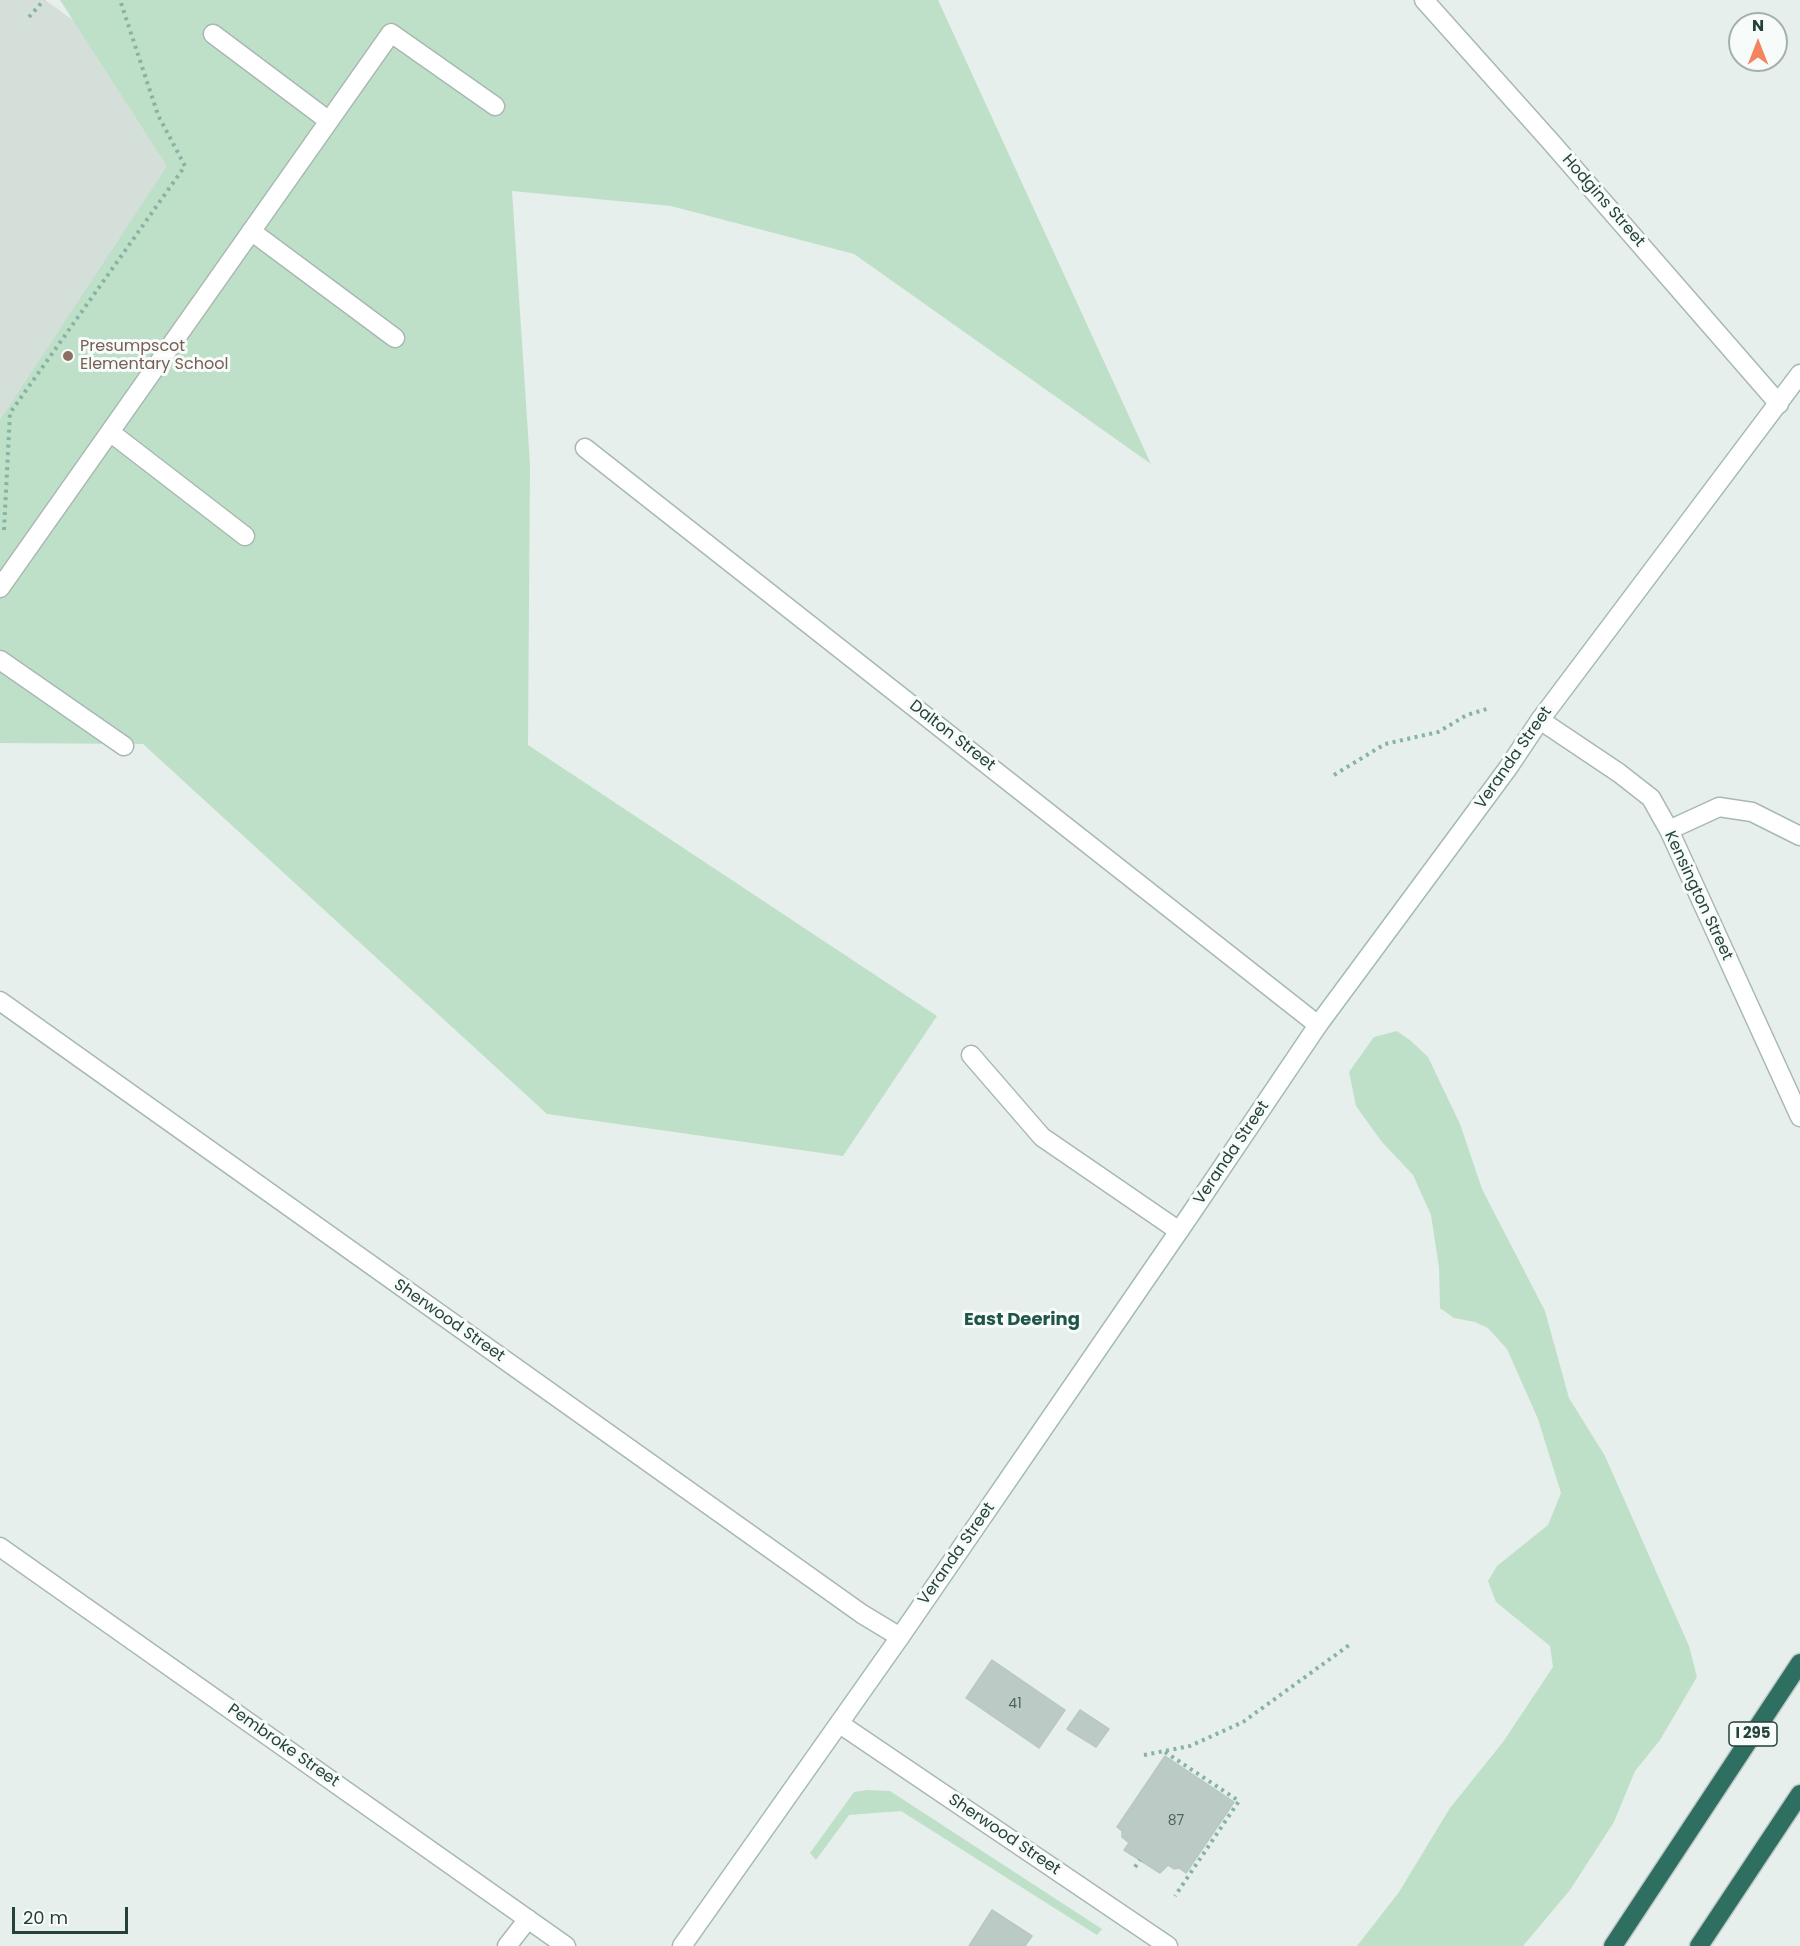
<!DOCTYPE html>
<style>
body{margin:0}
#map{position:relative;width:1800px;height:1946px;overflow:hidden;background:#e6efeb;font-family:Poppins,sans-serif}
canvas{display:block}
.north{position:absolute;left:1728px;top:12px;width:60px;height:60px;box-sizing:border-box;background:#f7fbf9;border:2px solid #a3b1ad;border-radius:50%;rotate:0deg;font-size:16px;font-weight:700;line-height:24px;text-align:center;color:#24423a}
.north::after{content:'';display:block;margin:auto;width:21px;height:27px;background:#f4845f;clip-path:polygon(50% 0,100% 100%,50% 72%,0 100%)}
.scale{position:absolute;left:12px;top:1907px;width:116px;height:27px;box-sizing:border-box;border:3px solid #24423a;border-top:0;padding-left:8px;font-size:18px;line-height:21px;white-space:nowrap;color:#24423a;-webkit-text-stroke:4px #f7fbf9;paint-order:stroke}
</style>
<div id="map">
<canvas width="1800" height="1946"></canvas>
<div class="north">N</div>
<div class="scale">20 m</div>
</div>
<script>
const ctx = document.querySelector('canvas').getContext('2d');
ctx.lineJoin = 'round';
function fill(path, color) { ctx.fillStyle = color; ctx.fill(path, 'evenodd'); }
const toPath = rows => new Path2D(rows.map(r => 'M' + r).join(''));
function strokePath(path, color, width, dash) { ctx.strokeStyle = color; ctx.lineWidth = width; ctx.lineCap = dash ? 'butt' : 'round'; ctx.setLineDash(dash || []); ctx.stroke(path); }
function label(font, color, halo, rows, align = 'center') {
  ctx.font = font + ' Poppins,sans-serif'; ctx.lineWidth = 6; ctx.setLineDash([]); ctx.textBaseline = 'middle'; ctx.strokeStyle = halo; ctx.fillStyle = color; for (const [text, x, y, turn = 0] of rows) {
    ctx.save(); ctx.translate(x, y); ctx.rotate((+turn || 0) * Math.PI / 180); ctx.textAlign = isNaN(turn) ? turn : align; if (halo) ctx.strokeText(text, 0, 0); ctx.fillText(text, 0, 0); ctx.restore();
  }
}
const built = toPath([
 [0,0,45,0,273,163,0,549]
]);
const green = toPath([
 [60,0,938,0,1151,464,854,254,671,206,512,191,530,464,528,745,937,1016,843,1156,547,1114,143,744,0,743,0,420,167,166],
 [1397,1031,1411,1041,1428,1057,1460,1124,1482,1189,1545,1311,1569,1398,1605,1456,1689,1646,1697,1677,1660,1740,1635,1771,1614,1822,1570,1890,1523,1946,1357,1946,1399,1892,1450,1808,1503,1742,1553,1667,1550,1646,1496,1602,1488,1581,1497,1566,1548,1525,1561,1493,1538,1419,1507,1349,1488,1328,1475,1322,1454,1318,1440,1308,1439,1267,1431,1215,1413,1175,1382,1142,1356,1106,1349,1072,1374,1037],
 [868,1790,890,1791,1102,1929,1097,1935,901,1811,849,1815,816,1860,810,1853,854,1792]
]);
const building = toPath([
 [992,1660,1065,1710,1039,1748,966,1698,992,1660],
 [1080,1710,1109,1729,1096,1747,1067,1729,1080,1710],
 [1165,1756,1234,1802,1186,1873,1179,1868,1174,1869,1168,1865,1160,1873,1124,1850,1129,1843,1122,1837,1122,1831,1117,1827,1165,1756],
 [992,1910,1032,1936,1025,1946,969,1946,992,1910]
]);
const path = toPath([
 [29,17,44,0],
 [4,530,10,413,185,166,158,115,120,0],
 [1334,775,1385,744,1438,732,1467,715,1490,708],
 [1165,1752,1239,1801,1175,1896],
 [1144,1755,1190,1746,1243,1722,1352,1643],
 [1135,1867,1140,1860]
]);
const service = toPath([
 [213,34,329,121],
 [251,231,395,338],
 [110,432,245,536],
 [0,588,391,33,495,106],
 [0,660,124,746],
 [971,1055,1042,1137,1179,1231],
 [507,1946,528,1919]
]);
const minor = toPath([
 [1424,0,1551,142,1779,404],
 [585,448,1318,1025],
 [1540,720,1619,773,1651,798,1669,830,1800,1117],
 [1669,830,1719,807,1752,812,1800,836],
 [0,1001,862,1614,900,1637],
 [0,1547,566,1946],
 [840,1724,1168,1946]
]);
const secondary = toPath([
 [682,1946,900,1637,1190,1215,1318,1025,1508,768,1540,720,1800,374]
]);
const motorway = toPath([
 [1613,1946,1800,1663],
 [1699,1946,1800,1794]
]);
const markers = [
 [68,356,6,"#8d6e63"]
];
const numberNames = [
 ["41",1015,1704],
 ["87",1176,1821]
];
const shields = [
 [1753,1734,48]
];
const shieldNames = [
 ["I 295",1753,1734]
];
const streetNames = [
 ["Hodgins Street",1603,201,49],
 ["Dalton Street",952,736,38],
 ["Veranda Street",1514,758,-55],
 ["Kensington Street",1698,896,65],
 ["Veranda Street",1232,1153,-56],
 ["Sherwood Street",449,1321,35],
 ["Veranda Street",957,1554,-55],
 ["Pembroke Street",283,1746,35],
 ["Sherwood Street",1004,1835,34]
];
const educationNames = [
 ["Presumpscot",80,347],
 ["Elementary School",80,365]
];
const neighbourhoodNames = [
 ["East Deering",1022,1320]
];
fill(built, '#d4dfda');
fill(green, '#bfe0c8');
fill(building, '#bbcac4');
strokePath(building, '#b8c9c2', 1.5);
strokePath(service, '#a8b8b2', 21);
strokePath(minor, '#a8b8b2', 21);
strokePath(secondary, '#a4bbb3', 21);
strokePath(motorway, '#c2cac8', 21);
strokePath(path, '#86b3a5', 4, [3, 4.5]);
strokePath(service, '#fff', 18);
strokePath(minor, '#fff', 18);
strokePath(secondary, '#fff', 18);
strokePath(motorway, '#2f6f62', 18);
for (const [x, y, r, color] of markers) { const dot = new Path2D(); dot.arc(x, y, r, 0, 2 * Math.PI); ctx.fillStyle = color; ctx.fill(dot); strokePath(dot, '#f7fbf9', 2); }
label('14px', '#4a645c', null, numberNames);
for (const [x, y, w] of shields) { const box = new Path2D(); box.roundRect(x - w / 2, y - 12, w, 24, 4.5); ctx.fillStyle = '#f7fbf9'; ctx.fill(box); strokePath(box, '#24423a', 1.5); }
label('bold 15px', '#24423a', null, shieldNames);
label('16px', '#24423a', '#f7fbf9', streetNames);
label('16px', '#785e54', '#f7fbf9', educationNames, 'left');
label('bold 18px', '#1f5548', '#f7fbf9', neighbourhoodNames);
</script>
